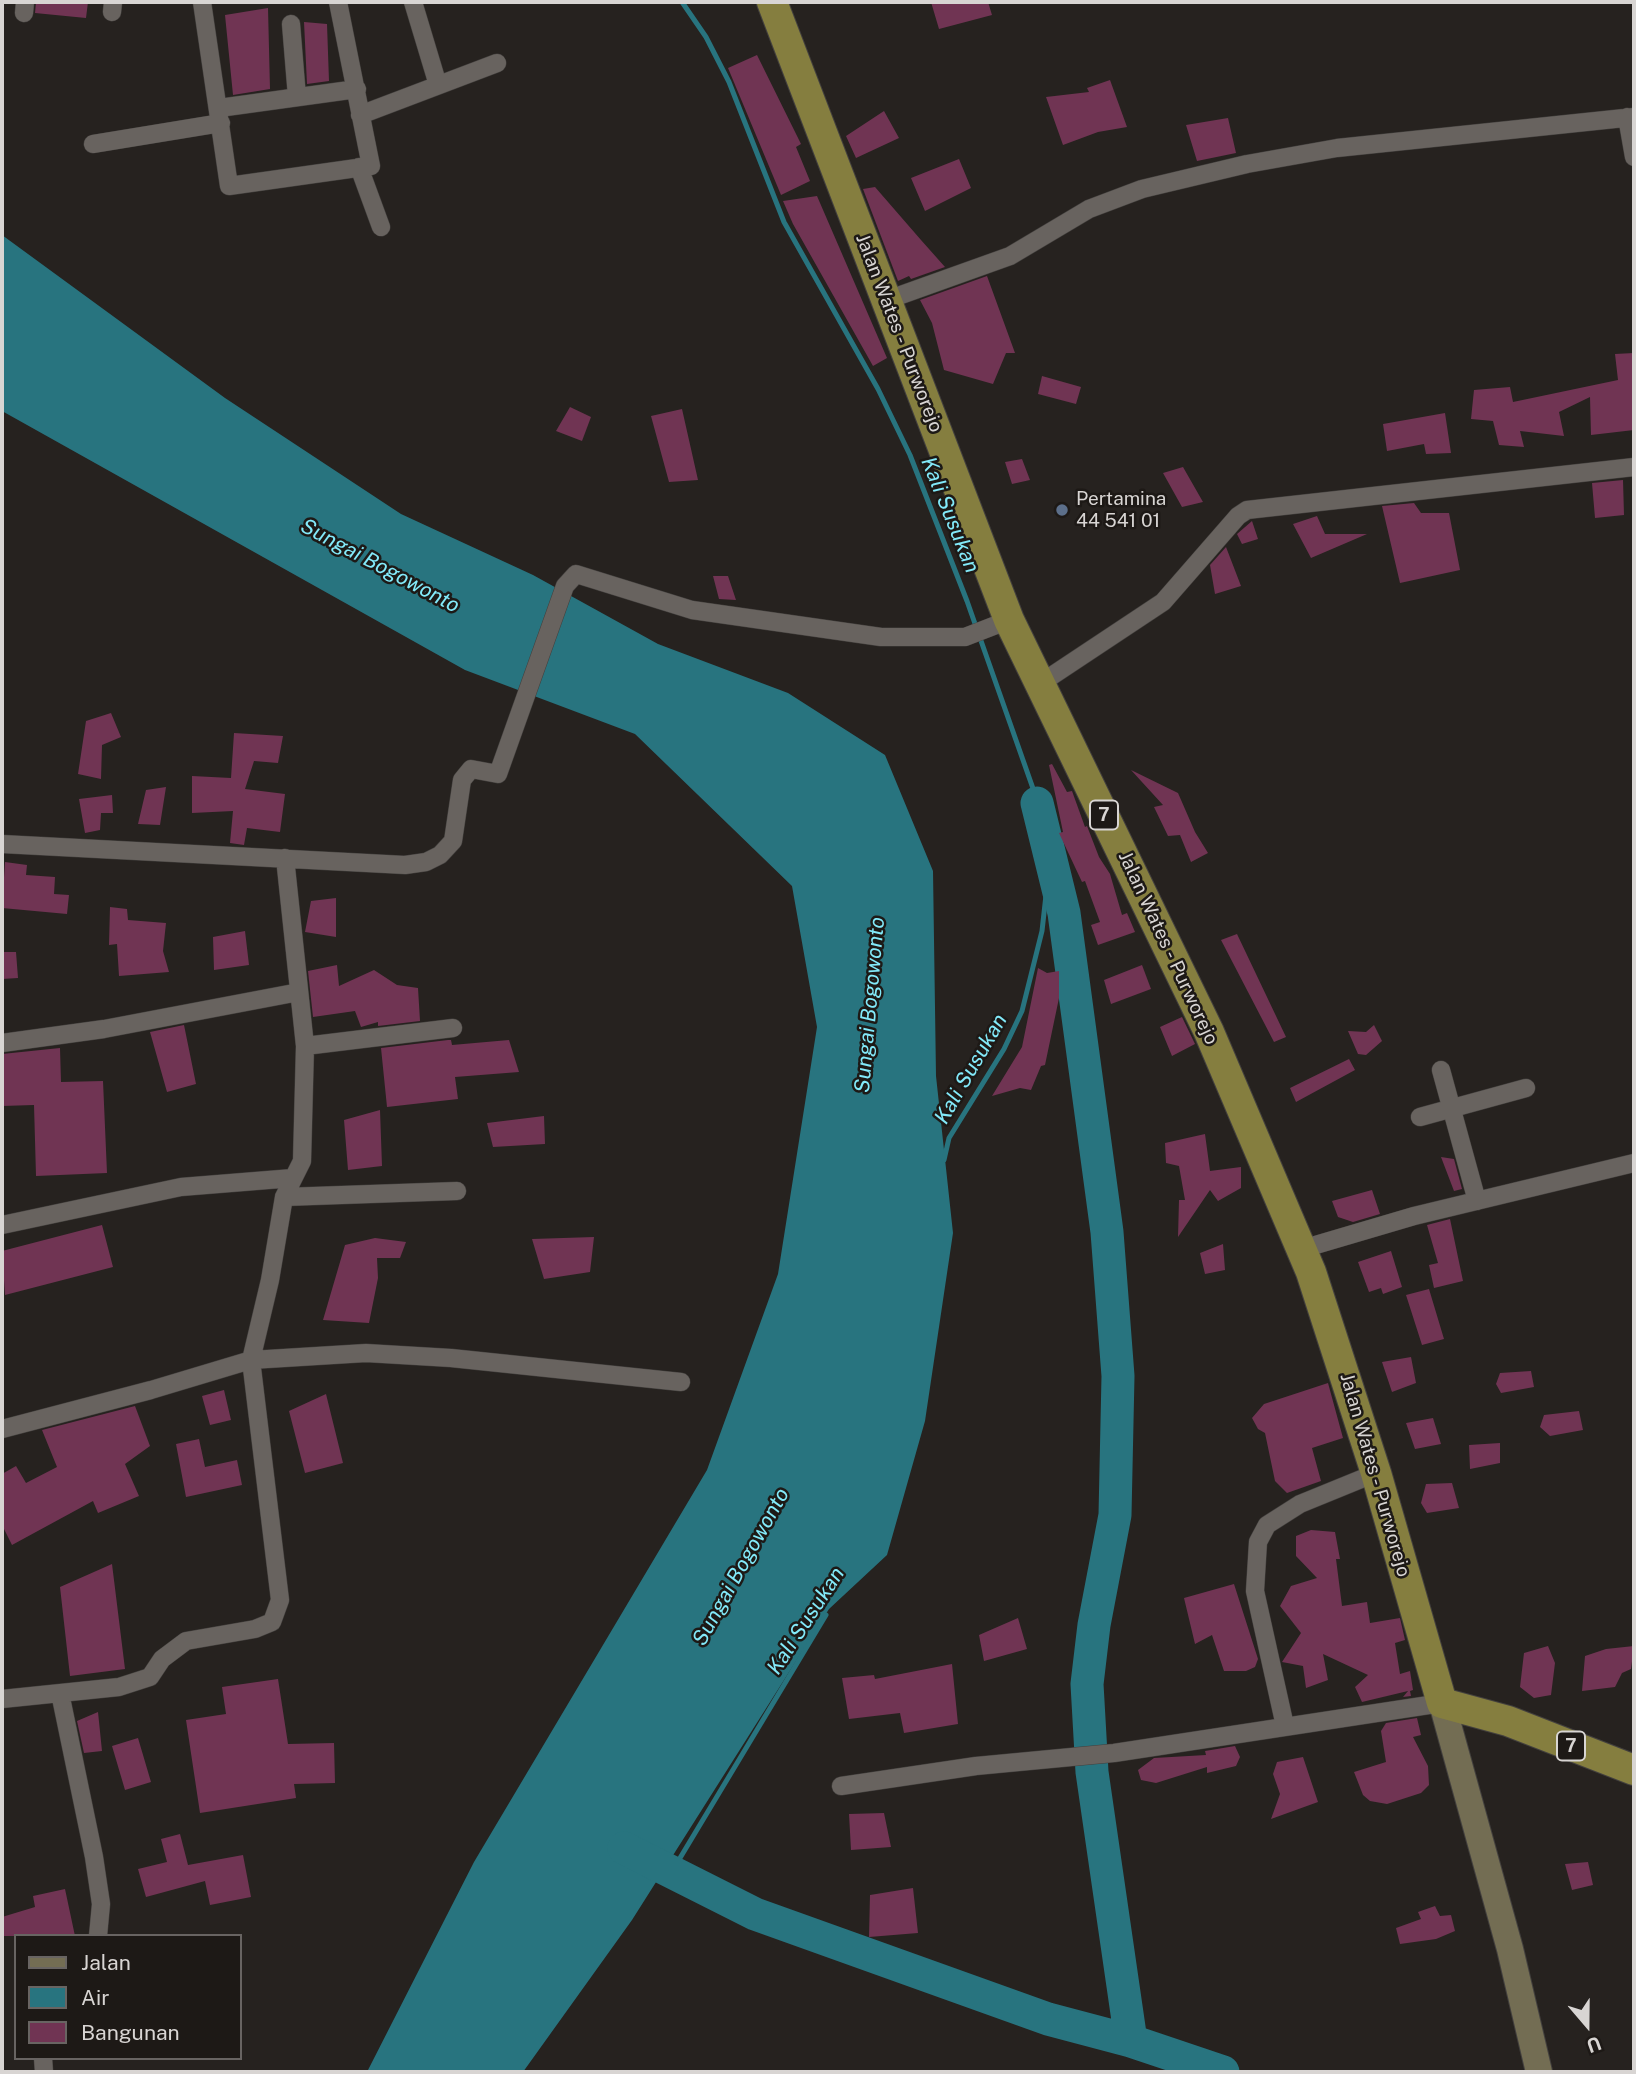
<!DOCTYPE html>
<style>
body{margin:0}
#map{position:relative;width:1636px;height:2074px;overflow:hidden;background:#26221f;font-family:"Public Sans",sans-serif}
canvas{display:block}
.frame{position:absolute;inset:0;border:4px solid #d8d5d3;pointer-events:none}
.legend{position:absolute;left:14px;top:1934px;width:228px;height:126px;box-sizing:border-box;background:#1d1916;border:2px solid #686462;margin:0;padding:9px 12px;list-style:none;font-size:21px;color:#d8d5d3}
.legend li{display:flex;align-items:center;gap:14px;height:35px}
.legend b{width:35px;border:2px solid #686462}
.north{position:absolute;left:1552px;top:1990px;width:70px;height:70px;-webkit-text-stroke:5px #1d1916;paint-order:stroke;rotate:160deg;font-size:19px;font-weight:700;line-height:28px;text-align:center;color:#d8d5d3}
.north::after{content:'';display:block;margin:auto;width:24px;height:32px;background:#d8d5d3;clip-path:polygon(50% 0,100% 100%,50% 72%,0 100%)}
</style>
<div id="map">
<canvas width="1636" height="2074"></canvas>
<div class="frame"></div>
<ul class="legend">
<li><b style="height:9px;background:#736d53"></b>Jalan</li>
<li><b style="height:19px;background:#28747f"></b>Air</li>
<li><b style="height:19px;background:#703453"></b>Bangunan</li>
</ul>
<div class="north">U</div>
</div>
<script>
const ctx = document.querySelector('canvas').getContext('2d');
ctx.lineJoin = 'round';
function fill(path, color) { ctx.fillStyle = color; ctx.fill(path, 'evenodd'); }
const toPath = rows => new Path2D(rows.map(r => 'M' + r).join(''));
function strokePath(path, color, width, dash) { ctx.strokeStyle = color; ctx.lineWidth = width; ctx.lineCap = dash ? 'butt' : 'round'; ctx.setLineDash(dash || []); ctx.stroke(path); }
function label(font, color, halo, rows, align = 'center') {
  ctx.font = font + ' "Public Sans",sans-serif'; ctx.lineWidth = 5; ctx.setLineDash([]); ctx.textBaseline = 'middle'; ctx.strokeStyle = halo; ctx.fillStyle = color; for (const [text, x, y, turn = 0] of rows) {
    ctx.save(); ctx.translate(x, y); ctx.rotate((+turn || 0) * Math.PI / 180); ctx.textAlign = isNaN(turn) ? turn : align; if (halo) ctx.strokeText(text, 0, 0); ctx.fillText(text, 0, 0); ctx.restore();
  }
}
const water = toPath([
 [2,235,225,398,401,514,533,575,658,644,788,693,885,755,933,871,936,1076,953,1233,925,1421,887,1555,829,1609,632,1920,523,2072,367,2072,474,1862,707,1470,778,1274,817,1027,792,886,635,734,465,670,2,411]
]);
const stream = toPath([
 [682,2,706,37,729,82,784,222,878,389,910,455,967,601,1036,797,1047,886,1042,931,1022,1011,1004,1049,949,1138,944,1160],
 [671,1873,826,1615]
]);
const river = toPath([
 [624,1848,755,1914,1048,2019,1131,2041,1092,1772,1087,1684,1094,1625,1115,1515,1118,1376,1107,1232,1064,913,1037,803],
 [1131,2041,1223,2072]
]);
const building = toPath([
 [36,2,88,2,86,18,35,13],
 [931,2,988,2,992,15,939,29],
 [268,8,270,89,233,95,225,15],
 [304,22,327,24,329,81,307,84],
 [757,55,801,144,796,147,810,181,781,195,728,68],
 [1110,80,1127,127,1098,132,1063,145,1046,97,1089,92,1087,88],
 [884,111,899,138,856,158,846,136],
 [1228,118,1236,153,1197,161,1186,125],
 [959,159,971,188,925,211,911,178],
 [875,187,921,240,945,267,911,279,909,276,898,281,863,189],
 [817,196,887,358,873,366,793,224,783,201],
 [987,276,1015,353,1006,353,993,384,944,370,932,323,920,300],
 [1634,353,1634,430,1591,435,1590,397,1559,412,1564,436,1520,431,1524,447,1499,445,1493,421,1471,419,1474,390,1510,387,1513,402,1618,380,1615,354],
 [1042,376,1081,387,1076,404,1038,394],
 [570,407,591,417,582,441,556,431],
 [682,409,698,480,669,482,651,416],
 [1445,413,1451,453,1426,454,1424,444,1387,451,1383,424],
 [1022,459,1030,480,1012,484,1005,462],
 [1183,467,1203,502,1182,507,1163,473],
 [1623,480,1624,515,1595,518,1592,483],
 [1414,503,1421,513,1449,513,1460,570,1400,583,1382,506],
 [1317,516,1325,534,1367,534,1311,558,1293,524],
 [1252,521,1258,539,1242,544,1237,534],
 [1226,547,1241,586,1215,594,1210,565],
 [713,576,728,576,736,600,719,599],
 [111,713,121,737,102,745,101,779,78,774,86,721],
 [234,733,283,736,278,763,254,761,245,789,285,794,280,832,247,828,244,845,230,843,233,811,192,813,192,776,231,778],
 [1052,764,1067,792,1072,791,1085,827,1087,826,1099,857,1110,874,1122,915,1127,913,1135,932,1098,945,1091,925,1100,922,1085,881,1082,882,1059,833,1063,832,1049,765],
 [1131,770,1178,793,1195,832,1208,853,1191,862,1180,835,1168,836,1154,807,1163,805],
 [166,787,160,825,138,824,146,790],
 [112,795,113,813,101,813,100,830,85,833,79,799],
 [5,862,27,865,26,875,55,877,54,894,69,895,67,914,2,908],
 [336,898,336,937,305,932,311,901],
 [110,907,127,909,128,920,166,923,163,951,169,972,119,976,117,944,109,945],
 [245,931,249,965,214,970,213,937],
 [1237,934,1286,1037,1274,1042,1221,940],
 [2,952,16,952,18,978,2,979],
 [337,965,339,986,374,970,397,985,418,988,420,1021,378,1026,378,1022,361,1027,355,1011,313,1017,308,971],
 [1142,965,1151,989,1111,1004,1104,980],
 [1038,968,1047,973,1059,971,1059,998,1045,1065,1041,1066,1031,1090,1020,1088,992,1096,1022,1047],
 [1182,1017,1195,1044,1172,1056,1160,1027],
 [184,1025,196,1084,167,1092,150,1032],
 [1374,1025,1382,1041,1366,1055,1358,1054,1348,1031,1366,1032],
 [448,1040,451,1040,452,1045,509,1040,519,1072,455,1077,458,1099,387,1107,381,1048],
 [60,1048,61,1082,103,1081,107,1173,36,1176,34,1105,2,1106,2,1054],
 [1349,1059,1355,1070,1296,1102,1290,1088],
 [380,1110,382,1166,348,1170,344,1120],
 [544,1116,545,1144,493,1147,487,1123],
 [1205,1134,1210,1171,1241,1167,1241,1188,1218,1201,1210,1190,1178,1237,1179,1200,1185,1200,1179,1166,1166,1163,1165,1143],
 [1441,1157,1454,1159,1462,1189,1454,1191],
 [1372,1190,1380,1214,1353,1222,1338,1217,1332,1201],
 [1450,1219,1463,1281,1434,1288,1429,1265,1438,1263,1427,1225],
 [102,1225,113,1267,5,1295,2,1251],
 [594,1237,590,1272,544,1279,532,1239],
 [375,1238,406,1242,400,1258,377,1258,378,1278,369,1323,323,1320,345,1245],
 [1223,1244,1225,1270,1205,1274,1200,1253],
 [1391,1251,1402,1287,1383,1294,1381,1288,1369,1292,1358,1262],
 [1429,1289,1444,1339,1422,1345,1406,1295],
 [1411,1357,1416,1383,1392,1392,1382,1362],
 [1531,1371,1534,1387,1501,1393,1496,1384,1500,1373],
 [1328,1383,1343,1438,1312,1448,1321,1481,1287,1493,1275,1481,1265,1433,1258,1429,1252,1418,1264,1404],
 [224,1390,231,1420,210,1425,202,1396],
 [326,1394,343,1463,305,1473,289,1411],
 [135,1406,150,1446,125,1464,139,1496,98,1513,93,1501,12,1545,2,1525,2,1474,16,1466,26,1483,57,1467,42,1430],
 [1579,1411,1583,1430,1550,1436,1540,1427,1544,1415],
 [1433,1418,1441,1444,1415,1449,1406,1423],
 [199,1439,205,1467,237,1460,242,1485,186,1497,176,1444],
 [1500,1443,1500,1463,1470,1469,1469,1445],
 [1452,1483,1459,1508,1427,1513,1421,1503,1426,1484],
 [1311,1530,1335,1532,1340,1559,1336,1559,1342,1606,1367,1602,1370,1623,1400,1618,1405,1640,1395,1643,1400,1674,1410,1671,1413,1690,1410,1691,1411,1696,1403,1697,1408,1691,1362,1702,1355,1687,1368,1675,1323,1654,1328,1680,1306,1688,1303,1666,1282,1662,1301,1633,1280,1606,1291,1586,1317,1578,1296,1556,1296,1536],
 [112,1564,125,1669,70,1676,60,1587],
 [1234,1584,1258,1659,1255,1667,1246,1671,1224,1671,1212,1635,1195,1644,1184,1598],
 [1018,1618,1027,1649,984,1661,979,1635],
 [1548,1646,1555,1663,1551,1695,1534,1698,1520,1687,1524,1653],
 [1634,1646,1631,1669,1622,1673,1615,1687,1582,1691,1585,1656,1606,1649],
 [952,1664,958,1724,904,1733,900,1713,849,1719,842,1678,874,1675,875,1679],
 [278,1679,288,1744,334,1743,335,1783,294,1784,296,1798,200,1813,186,1720,226,1714,222,1687],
 [98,1712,102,1751,84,1753,77,1721],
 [1417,1718,1421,1735,1413,1737,1428,1766,1429,1785,1421,1793,1387,1804,1370,1801,1363,1795,1354,1772,1386,1762,1381,1731,1386,1723],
 [138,1738,151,1782,125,1790,112,1746],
 [1235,1746,1240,1757,1236,1766,1207,1773,1207,1767,1156,1783,1141,1780,1138,1770,1154,1758,1206,1755,1205,1751],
 [1303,1757,1318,1802,1271,1819,1280,1794,1273,1774,1277,1762],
 [884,1813,891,1847,851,1850,849,1814],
 [180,1834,188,1865,243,1855,251,1897,210,1905,205,1881,146,1897,138,1869,167,1862,161,1839],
 [1588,1862,1593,1885,1572,1890,1565,1864],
 [913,1888,918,1933,869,1937,870,1895],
 [65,1889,75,1936,2,1936,2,1917,35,1907,33,1896],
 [1435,1906,1440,1916,1451,1915,1455,1931,1436,1939,1400,1944,1396,1928,1421,1919,1418,1912]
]);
const minor = toPath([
 [202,2,229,186,371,166,338,2],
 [413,2,438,85],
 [112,12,113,2],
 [24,13,25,2],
 [291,24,297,97],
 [219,108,357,89],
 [360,115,497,63],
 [1627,117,1634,157],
 [93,144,221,123],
 [359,167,381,227],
 [887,300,1010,256,1089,209,1142,189,1247,164,1337,148,1634,117],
 [1038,685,1163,602,1238,516,1247,510,1634,467],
 [2,844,405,865,426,862,440,855,453,841,462,780,471,769,498,774,565,586,576,574,692,610,881,637,965,637,1009,620],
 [285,858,305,1046],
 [2,1043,104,1029,299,992],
 [1441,1070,1477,1201],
 [1420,1117,1526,1088],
 [284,1197,457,1191],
 [2,1225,181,1187,293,1178],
 [1302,1249,1414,1216,1634,1163],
 [2,1429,151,1390,251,1360,366,1353,451,1358,681,1382],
 [60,1693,94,1857,101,1904,98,1936],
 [2,1699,119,1687,150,1677,162,1659,186,1641,255,1629,272,1622,280,1600,251,1360,270,1280,284,1197,302,1161,305,1046,453,1028],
 [1285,1726,1255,1591,1258,1542,1267,1525,1300,1504,1376,1473],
 [841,1786,976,1766,1114,1753,1442,1703],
 [43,2058,44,2072]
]);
const secondary = toPath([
 [1442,1703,1510,1949,1539,2072]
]);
const trunk = toPath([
 [772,2,1009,620,1209,1032,1311,1272,1376,1473,1442,1703,1508,1721,1634,1770]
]);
const markers = [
 [1062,510,7,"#5c6f8a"]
];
const shields = [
 [1104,815,28],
 [1571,1746,28]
];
const shieldNames = [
 ["7",1104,815],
 ["7",1571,1746]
];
const streetNames = [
 ["Jalan Wates - Purworejo",899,333,69],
 ["Jalan Wates - Purworejo",1168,948,65],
 ["Jalan Wates - Purworejo",1375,1475,74]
];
const poiNames = [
 ["Pertamina",1076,499],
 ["44 541 01",1076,521]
];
const waterNames = [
 ["Kali Susukan",950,515,68],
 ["Sungai Bogowonto",380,566,28],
 ["Sungai Bogowonto",870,1005,-85],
 ["Kali Susukan",971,1069,-60],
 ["Sungai Bogowonto",741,1567,-61],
 ["Kali Susukan",806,1621,-57]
];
fill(water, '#28747f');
strokePath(stream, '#28747f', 5);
strokePath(river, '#28747f', 33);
fill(building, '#703453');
strokePath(minor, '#43403e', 19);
strokePath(secondary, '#43403e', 28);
strokePath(trunk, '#43403e', 32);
strokePath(minor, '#68635f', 18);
strokePath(secondary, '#736d53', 26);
strokePath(trunk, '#857e3f', 30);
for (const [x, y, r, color] of markers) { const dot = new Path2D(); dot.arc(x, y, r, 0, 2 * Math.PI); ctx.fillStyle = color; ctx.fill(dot); strokePath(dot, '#1d1916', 2.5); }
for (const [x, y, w] of shields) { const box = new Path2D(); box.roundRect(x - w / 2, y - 14.5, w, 29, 5); ctx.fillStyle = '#1d1916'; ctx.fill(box); strokePath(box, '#d8d5d3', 2); }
label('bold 18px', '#d8d5d3', null, shieldNames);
label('19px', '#d8d5d3', '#1d1916', streetNames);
label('19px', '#d8d5d3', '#1d1916', poiNames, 'left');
label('italic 21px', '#83eafa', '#1d1916', waterNames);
</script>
